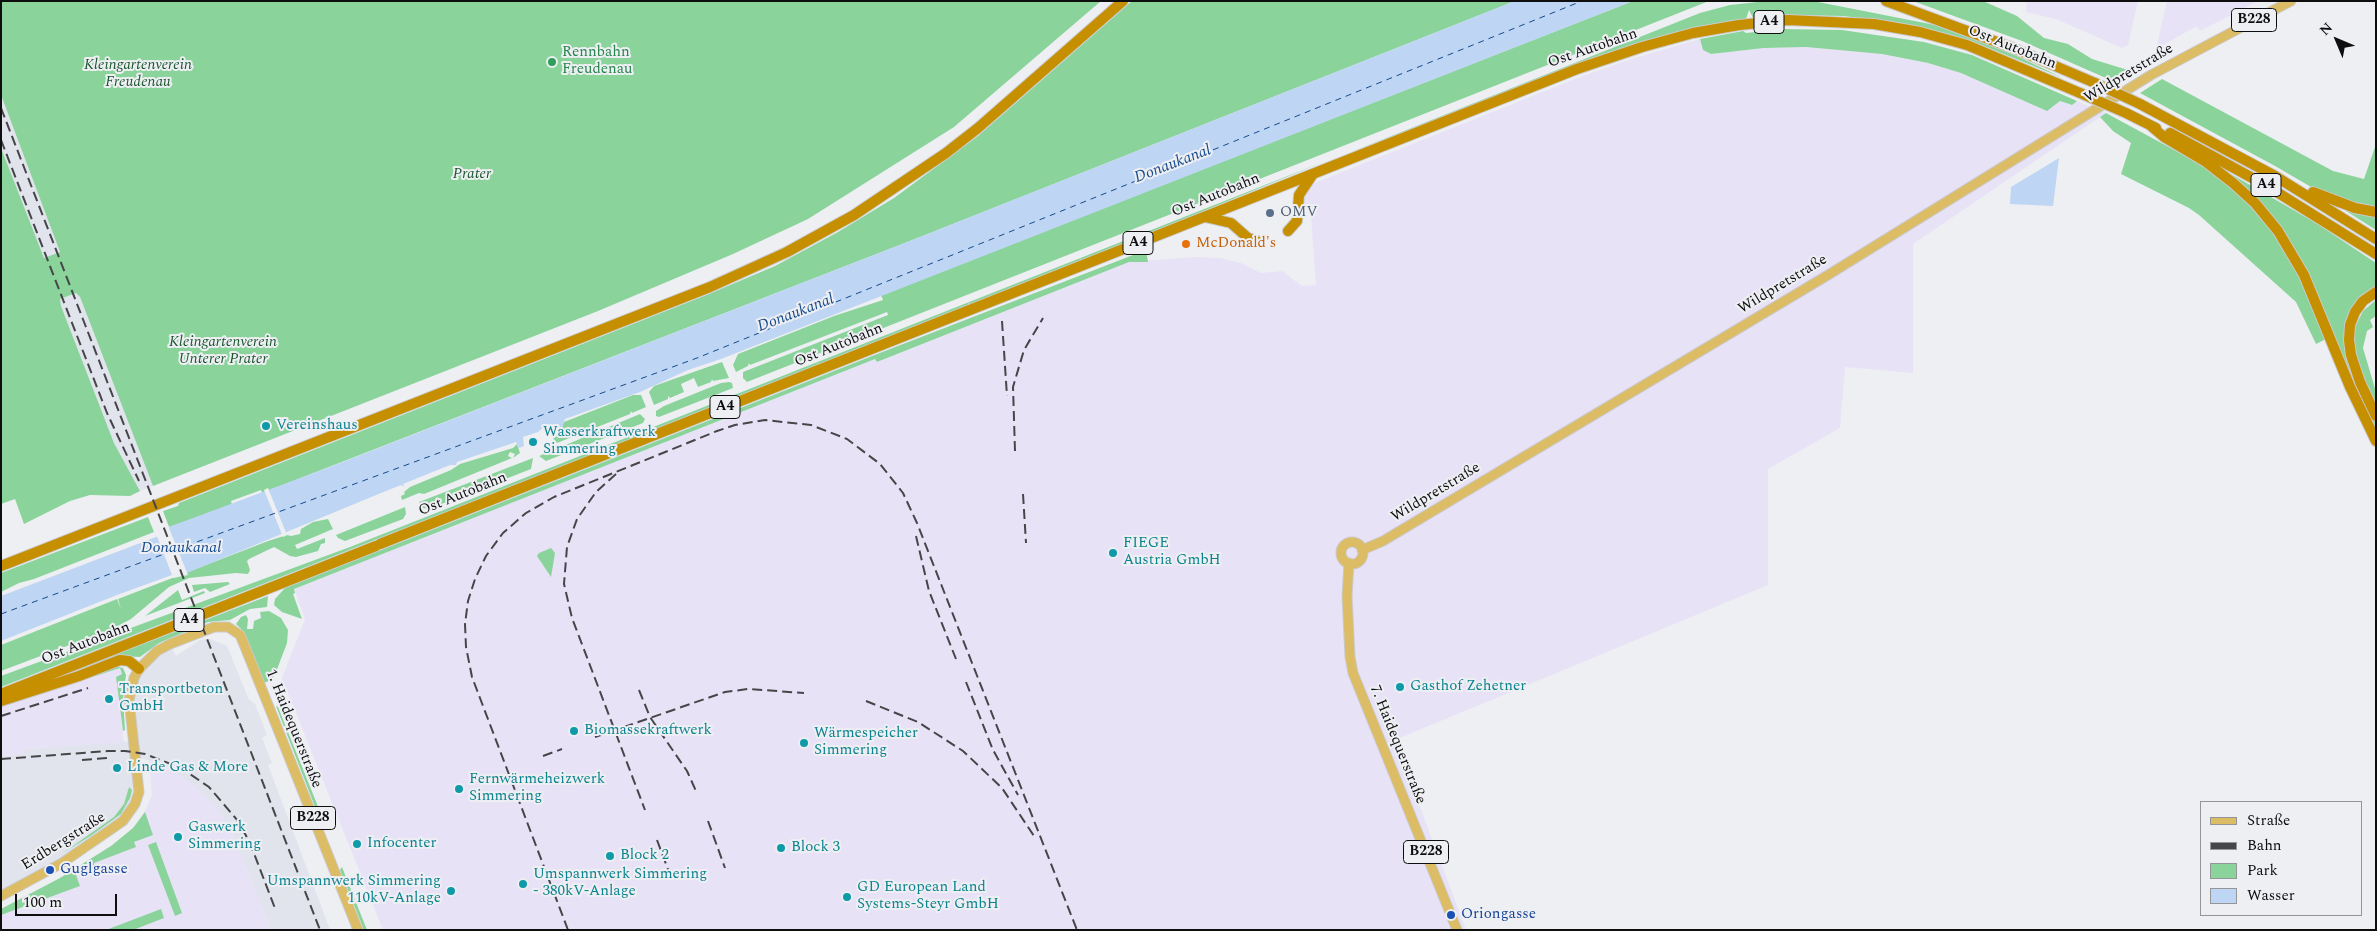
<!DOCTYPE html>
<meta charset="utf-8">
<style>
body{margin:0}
#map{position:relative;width:2377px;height:931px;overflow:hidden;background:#eeeff3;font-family:Spectral,serif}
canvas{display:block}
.frame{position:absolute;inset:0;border:2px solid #0e0e0f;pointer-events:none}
.legend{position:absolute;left:2200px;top:801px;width:162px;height:115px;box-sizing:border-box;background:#eeeff3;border:1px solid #949598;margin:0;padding:6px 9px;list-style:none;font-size:15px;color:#0e0e0f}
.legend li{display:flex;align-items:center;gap:10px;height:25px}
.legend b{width:25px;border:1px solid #949598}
.north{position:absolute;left:2312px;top:15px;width:50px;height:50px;-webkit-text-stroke:4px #eeeff3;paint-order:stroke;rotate:315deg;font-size:14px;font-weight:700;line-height:20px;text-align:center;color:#0e0e0f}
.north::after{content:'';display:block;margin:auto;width:18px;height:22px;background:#0e0e0f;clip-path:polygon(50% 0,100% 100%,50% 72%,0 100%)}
.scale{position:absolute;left:15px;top:894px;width:102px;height:22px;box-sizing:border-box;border:2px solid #0e0e0f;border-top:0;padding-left:6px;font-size:15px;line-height:18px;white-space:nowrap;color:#0e0e0f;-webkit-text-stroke:4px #eeeff3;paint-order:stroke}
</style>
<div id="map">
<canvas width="2377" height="931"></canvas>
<div class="frame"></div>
<ul class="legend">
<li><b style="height:6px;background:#ddbc66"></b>Straße</li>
<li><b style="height:6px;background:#464648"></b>Bahn</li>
<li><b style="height:14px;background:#8ad49b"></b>Park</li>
<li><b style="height:14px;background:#bed5f3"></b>Wasser</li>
</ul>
<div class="north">N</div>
<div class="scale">100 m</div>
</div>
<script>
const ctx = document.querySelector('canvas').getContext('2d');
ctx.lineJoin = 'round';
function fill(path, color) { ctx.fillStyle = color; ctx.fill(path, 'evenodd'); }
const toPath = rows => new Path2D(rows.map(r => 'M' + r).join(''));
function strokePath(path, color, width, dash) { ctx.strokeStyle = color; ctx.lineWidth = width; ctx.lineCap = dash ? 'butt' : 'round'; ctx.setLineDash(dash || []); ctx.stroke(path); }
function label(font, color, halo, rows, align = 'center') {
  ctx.font = font + ' Spectral,serif'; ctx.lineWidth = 4; ctx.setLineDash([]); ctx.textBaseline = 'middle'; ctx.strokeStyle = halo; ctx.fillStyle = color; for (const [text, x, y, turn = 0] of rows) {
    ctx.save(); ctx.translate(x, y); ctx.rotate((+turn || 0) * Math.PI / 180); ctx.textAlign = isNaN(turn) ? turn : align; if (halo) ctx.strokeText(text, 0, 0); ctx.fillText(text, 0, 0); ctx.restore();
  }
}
const built = toPath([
 [1,95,60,252,44,258,1,148],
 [76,293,80,297,153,486,140,491,114,443,61,306,60,299],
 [210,639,227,646,249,700,255,704,267,735,262,738,272,763,268,765,330,930,271,930,230,827,171,769,149,760,136,758,139,792,123,821,1,896,1,756,23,754,26,749,133,741,129,709,134,678,170,644,176,656,200,640]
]);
const industrial = toPath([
 [2027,1,2138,1,2128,45,2122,48,2056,19,2026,12],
 [2167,1,2258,1,2200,31,2197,26,2156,49],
 [1700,39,1702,48,1711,54,1764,48,1806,47,1882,54,1928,63,1961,73,2047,110,2060,101,2071,105,2077,101,2106,113,1913,244,1913,373,1845,367,1840,428,1768,469,1768,585,1395,740,1466,930,383,930,282,678,305,619,294,589,876,358,878,362,1129,262,1196,257,1220,258,1241,263,1261,273,1282,271,1302,286,1316,285,1311,217,1303,200,1312,184,1580,77,1631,59],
 [120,668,122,674,116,677,124,742,27,749,23,754,1,756,1,707],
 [149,760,171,769,195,786,214,805,230,827,271,930,1,930,1,909,60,878,111,846,134,828,146,809,152,795]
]);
const green = toPath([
 [1,1,1101,1,954,127,808,219,733,254,598,311,153,486,80,297,76,293,60,299,61,306,114,443,140,491,130,496,90,495,70,501,24,524,15,499,1,504,1,148,44,258,60,252,1,95],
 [1132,1,1515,1,915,239,262,493,261,490,231,501,232,505,169,527,163,511,178,506,179,503,709,294,775,266,838,232,894,198,978,136],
 [1633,1,1709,1,747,382,743,378,743,372,888,315,887,312,750,365,749,363,748,366,736,372,733,365,738,354,834,316,883,300,881,295],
 [1767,1,1813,1,1935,25,2015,55,2063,78,1979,44,1913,26,1844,16,1785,15,1753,18,1749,10,1746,19,1662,36,1586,61,1341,156,1700,13,1730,5],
 [1913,1,1983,1,2017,16,2044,38,2068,44,2092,59,2131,71,2131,75,2108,79,2022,41],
 [1784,29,1842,30,1924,42,1972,55,2077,101,2072,105,2060,101,2047,111,1961,73,1928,63,1882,54,1806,47,1764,48,1711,54,1703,50,1700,39,1743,31,1746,33],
 [2162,79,2333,171,2364,179,2376,144,2376,209,2361,207,2318,191,2275,166,2140,93],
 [2106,113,2202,165,2227,182,2244,199,2277,238,2298,271,2326,339,2316,344,2296,302,2199,215,2189,208,2121,174,2131,143,2113,131,2100,117],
 [1323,162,1082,261,1080,259,1080,262,1052,273,1050,271,1050,273,1017,287,1016,285,1016,287,971,305,968,303,969,306,963,308,961,306,962,308,819,365,817,363,817,366,1,687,1,676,350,547],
 [2231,174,2316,223,2376,263,2376,290,2349,319,2362,393,2376,423,2376,432,2314,289,2262,205],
 [2349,210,2376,215,2376,230,2346,211],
 [1146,250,1148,262,1129,262,877,362,875,359,294,589,295,593,293,594,302,619,282,612,274,605,275,599,285,588,872,356],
 [2376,300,2376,316,2370,320,2373,327,2367,331,2363,348,2376,392,2376,407,2363,378,2354,349,2355,327,2363,311],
 [722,362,729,378,713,381,712,379,711,382,698,387,694,378,681,384,684,392,670,398,668,396,668,399,654,405,649,392,654,386],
 [729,382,732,383,733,388,659,417,656,416,656,411,664,406,721,383],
 [633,395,641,395,646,407,632,413,631,411,630,414,557,443,553,438,559,435,564,422],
 [640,414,645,419,643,423,546,461,539,456],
 [517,444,520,453,513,458,515,454,510,452,508,456,512,458,424,494,419,493,402,500,401,496,405,494,404,492,410,487,451,470,460,464,513,448],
 [533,458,531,469,429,509,423,508,419,502],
 [405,507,406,514,403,519,345,541,338,538,336,535],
 [148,517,154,532,34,579,19,583,1,592,1,573],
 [328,519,333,529,295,545,297,549,325,538,325,543,321,544,318,551,296,557,290,556,274,547,249,559,247,561,250,570,248,574,236,573,189,578,169,587,131,619,112,629,1,671,1,645,117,599,121,609,118,599,268,541,287,535,291,536,300,534,301,529,313,522],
 [551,548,555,553,551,577,537,556,539,553],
 [228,582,230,584,210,592,205,588,194,592,192,585],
 [178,590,182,600,204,591,205,593,145,616],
 [268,596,267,607,250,609,230,620,208,622,159,643,140,657,120,656,57,677],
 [269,611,281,618,288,630,287,643,276,672,271,680,264,683,244,632,236,624,241,617,246,615,248,619,247,629,253,629,254,621,261,618,260,612],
 [115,666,123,668,126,675,123,699,125,730,123,731,116,677,122,674,120,668,1,707,1,704],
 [276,706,278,707,323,819,319,817],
 [129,787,132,790,130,798,121,814,92,835,63,853,114,817,124,804],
 [145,812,153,835,134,842,136,847,94,863,95,868,76,875,80,886,1,915,1,909,60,878,111,846,133,828],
 [156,842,182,913,175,916,148,845],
 [342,867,367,930,364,930,340,870],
 [161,909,164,918,133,930,106,930]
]);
const water = toPath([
 [1515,1,1633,1,721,359,688,370,640,392,565,419,562,428,547,435,543,430,546,425,538,432,523,437,524,446,519,448,516,442,457,462,456,465,450,465,403,484,404,487,401,485,381,493,187,573,172,575,117,595,1,641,1,596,156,537,169,527,335,465,915,239],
 [2059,158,2053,206,2010,204,2011,187]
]);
const pier = toPath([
 [268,488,287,535,283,537,264,490],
 [168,525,169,528,188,575,173,578,172,575,156,534]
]);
const ferry = toPath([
 [1,614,697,358,1582,1]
]);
const primary = toPath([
 '1341 553a11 11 0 1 1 22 0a11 11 0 1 1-22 0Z',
 [1362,550,1383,541,1828,275,2151,75,2291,1],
 [1349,563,1347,596,1350,657,1353,673,1457,930],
 [1,896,62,863,123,821,135,804,139,792,129,700,134,678,139,669,157,651,170,644,214,627,228,627,240,635,245,647,358,930]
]);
const motorway = toPath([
 [1886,1,2013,48,2095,83],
 [2140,104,2275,176,2376,239],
 [2126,113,2156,128],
 [2151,126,2164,137,2206,162,2233,183,2255,203,2278,231,2304,275,2350,387,2376,441],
 [2170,133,2267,186,2376,254],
 [2313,192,2355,208,2376,212],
 [1205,217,1231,223,1248,238,1259,242],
 [1288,231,1297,221,1299,195,1313,174],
 [2376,292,2363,301,2355,312,2350,325,2349,340,2351,355,2360,382,2376,416],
 [380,544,1577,69,1642,47,1693,33,1739,25,1788,20,1874,24,1920,32,1967,45,2080,93],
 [1,566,710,287,787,252,854,215,946,153,978,128,1123,1],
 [1,694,376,546],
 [1,701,79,676,120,660,129,661,139,669]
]);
const rail = toPath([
 [1,108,320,930],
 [1,140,107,413,139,481],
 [1002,321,1007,396],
 [1015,451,1013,387,1024,350,1043,318],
 [616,474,596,492,577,519,567,547,564,584,572,618,645,810],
 [1023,494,1026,543],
 [916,536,929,591,956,659],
 [966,682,993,750,1018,795],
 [639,690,650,717,687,771,696,791],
 [866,701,918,722,963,751,1002,788,1034,836],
 [1,716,88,688],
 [595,737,725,692,748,689,804,693],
 [543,756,562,749],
 [1,759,108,751,125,751,145,754,181,768,209,787,238,821,250,843,276,911],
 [82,760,107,758],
 [708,821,725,868],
 [657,840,669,872],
 [568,930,472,677,466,647,465,624,468,601,475,579,486,556,503,533,526,513,554,497,717,431,735,425,765,420,811,425,847,439,880,464,903,493,917,523,1077,930]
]);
const motorwayBridge = toPath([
 [2095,83,2140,104],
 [2080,93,2126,113]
]);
const markers = [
 [552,62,5,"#2e9e5b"],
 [1270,213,5,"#5c6f8a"],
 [1186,244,5,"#e8710a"],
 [266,426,5,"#0f9aa8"],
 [533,442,5,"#0f9aa8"],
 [1113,553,5,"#0f9aa8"],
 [1400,687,5,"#0f9aa8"],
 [109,699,5,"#0f9aa8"],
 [574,731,5,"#0f9aa8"],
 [804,743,5,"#0f9aa8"],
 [117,768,5,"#0f9aa8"],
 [459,789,5,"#0f9aa8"],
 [178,837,5,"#0f9aa8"],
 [357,844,5,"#0f9aa8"],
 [781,848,5,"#0f9aa8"],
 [610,856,5,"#0f9aa8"],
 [50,870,5,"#1a4fb4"],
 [523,884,5,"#0f9aa8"],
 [451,891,5,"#0f9aa8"],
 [847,897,5,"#0f9aa8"],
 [1451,915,5,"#1a4fb4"]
];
const shields = [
 [2254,20,45],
 [1769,22,30],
 [2266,185,30],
 [1138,243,30],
 [725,407,30],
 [189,620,30],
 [313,818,45],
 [1426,852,45]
];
const shieldNames = [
 ["B228",2254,20],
 ["A4",1769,22],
 ["A4",2266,185],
 ["A4",1138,243],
 ["A4",725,407],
 ["A4",189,620],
 ["B228",313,818],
 ["B228",1426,852]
];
const streetNames = [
 ["Ost Autobahn",2012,48,22],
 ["Ost Autobahn",1593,49,-19],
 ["Wildpretstraße",2129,74,-31],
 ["Ost Autobahn",1216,196,-22],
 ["Wildpretstraße",1783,285,-31],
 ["Ost Autobahn",839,346,-22],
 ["Wildpretstraße",1436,493,-31],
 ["Ost Autobahn",463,495,-22],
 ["Ost Autobahn",86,644,-21],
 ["1. Haidequerstraße",293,729,68],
 ["7. Haidequerstraße",1397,745,68],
 ["Erdbergstraße",64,842,-32]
];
const leisureNames = [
 ["Rennbahn",562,53],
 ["Freudenau",562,70]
];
const parkNames = [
 ["Kleingartenverein",138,66],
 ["Freudenau",138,83],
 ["Prater",472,175],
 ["Kleingartenverein",223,343],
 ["Unterer Prater",223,360]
];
const serviceNames = [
 ["OMV",1280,213]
];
const foodNames = [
 ["McDonald's",1196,244]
];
const cultureNames = [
 ["Vereinshaus",276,426],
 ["Wasserkraftwerk",543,433],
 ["Simmering",543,450],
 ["FIEGE",1123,544],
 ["Austria GmbH",1123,561],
 ["Gasthof Zehetner",1410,687],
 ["Transportbeton",119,690],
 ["GmbH",119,707],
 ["Biomassekraftwerk",584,731],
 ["Wärmespeicher",814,734],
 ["Simmering",814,751],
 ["Linde Gas & More",127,768],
 ["Fernwärmeheizwerk",469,780],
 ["Simmering",469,797],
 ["Gaswerk",188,828],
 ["Simmering",188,845],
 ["Infocenter",367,844],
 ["Block 3",791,848],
 ["Block 2",620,856],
 ["Umspannwerk Simmering",533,875],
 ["- 380kV-Anlage",533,892],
 ["Umspannwerk Simmering",441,882,"right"],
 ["110kV-Anlage",441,899,"right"],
 ["GD European Land",857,888],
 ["Systems-Steyr GmbH",857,905]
];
const transitNames = [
 ["Guglgasse",60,870],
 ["Oriongasse",1461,915]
];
const waterNames = [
 ["Donaukanal",1173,165,-21],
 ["Donaukanal",796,314,-21],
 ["Donaukanal",181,549]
];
fill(built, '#e1e3ed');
fill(industrial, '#e8e2f7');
fill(green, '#8ad49b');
fill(water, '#bed5f3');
fill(pier, '#eeeff3');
strokePath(ferry, '#164b8c', 1, [6, 5]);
strokePath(primary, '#cacaca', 11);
strokePath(motorway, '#cacaca', 12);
strokePath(primary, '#ddbc66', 9);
strokePath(motorway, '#c68f00', 10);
strokePath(rail, '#464648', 2, [10, 5]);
strokePath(motorwayBridge, '#cacaca', 12, []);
strokePath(motorwayBridge, '#c68f00', 10);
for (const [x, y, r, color] of markers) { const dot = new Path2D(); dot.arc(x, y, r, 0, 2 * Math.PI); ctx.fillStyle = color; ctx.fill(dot); strokePath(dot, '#eeeff3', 2); }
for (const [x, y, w] of shields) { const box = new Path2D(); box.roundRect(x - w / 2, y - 11.5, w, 23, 4); ctx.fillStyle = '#eeeff3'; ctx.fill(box); strokePath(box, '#0e0e0f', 1); }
label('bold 14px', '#0e0e0f', null, shieldNames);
label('15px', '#0e0e0f', '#eeeff3', streetNames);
label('15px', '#27864d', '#eeeff3', leisureNames, 'left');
label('italic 15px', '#1b562e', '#eeeff3', parkNames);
label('15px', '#4e5e75', '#eeeff3', serviceNames, 'left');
label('15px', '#c56008', '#eeeff3', foodNames, 'left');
label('15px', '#0d838f', '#eeeff3', cultureNames, 'left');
label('15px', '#164399', '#eeeff3', transitNames, 'left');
label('italic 16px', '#164b8c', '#eeeff3', waterNames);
</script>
